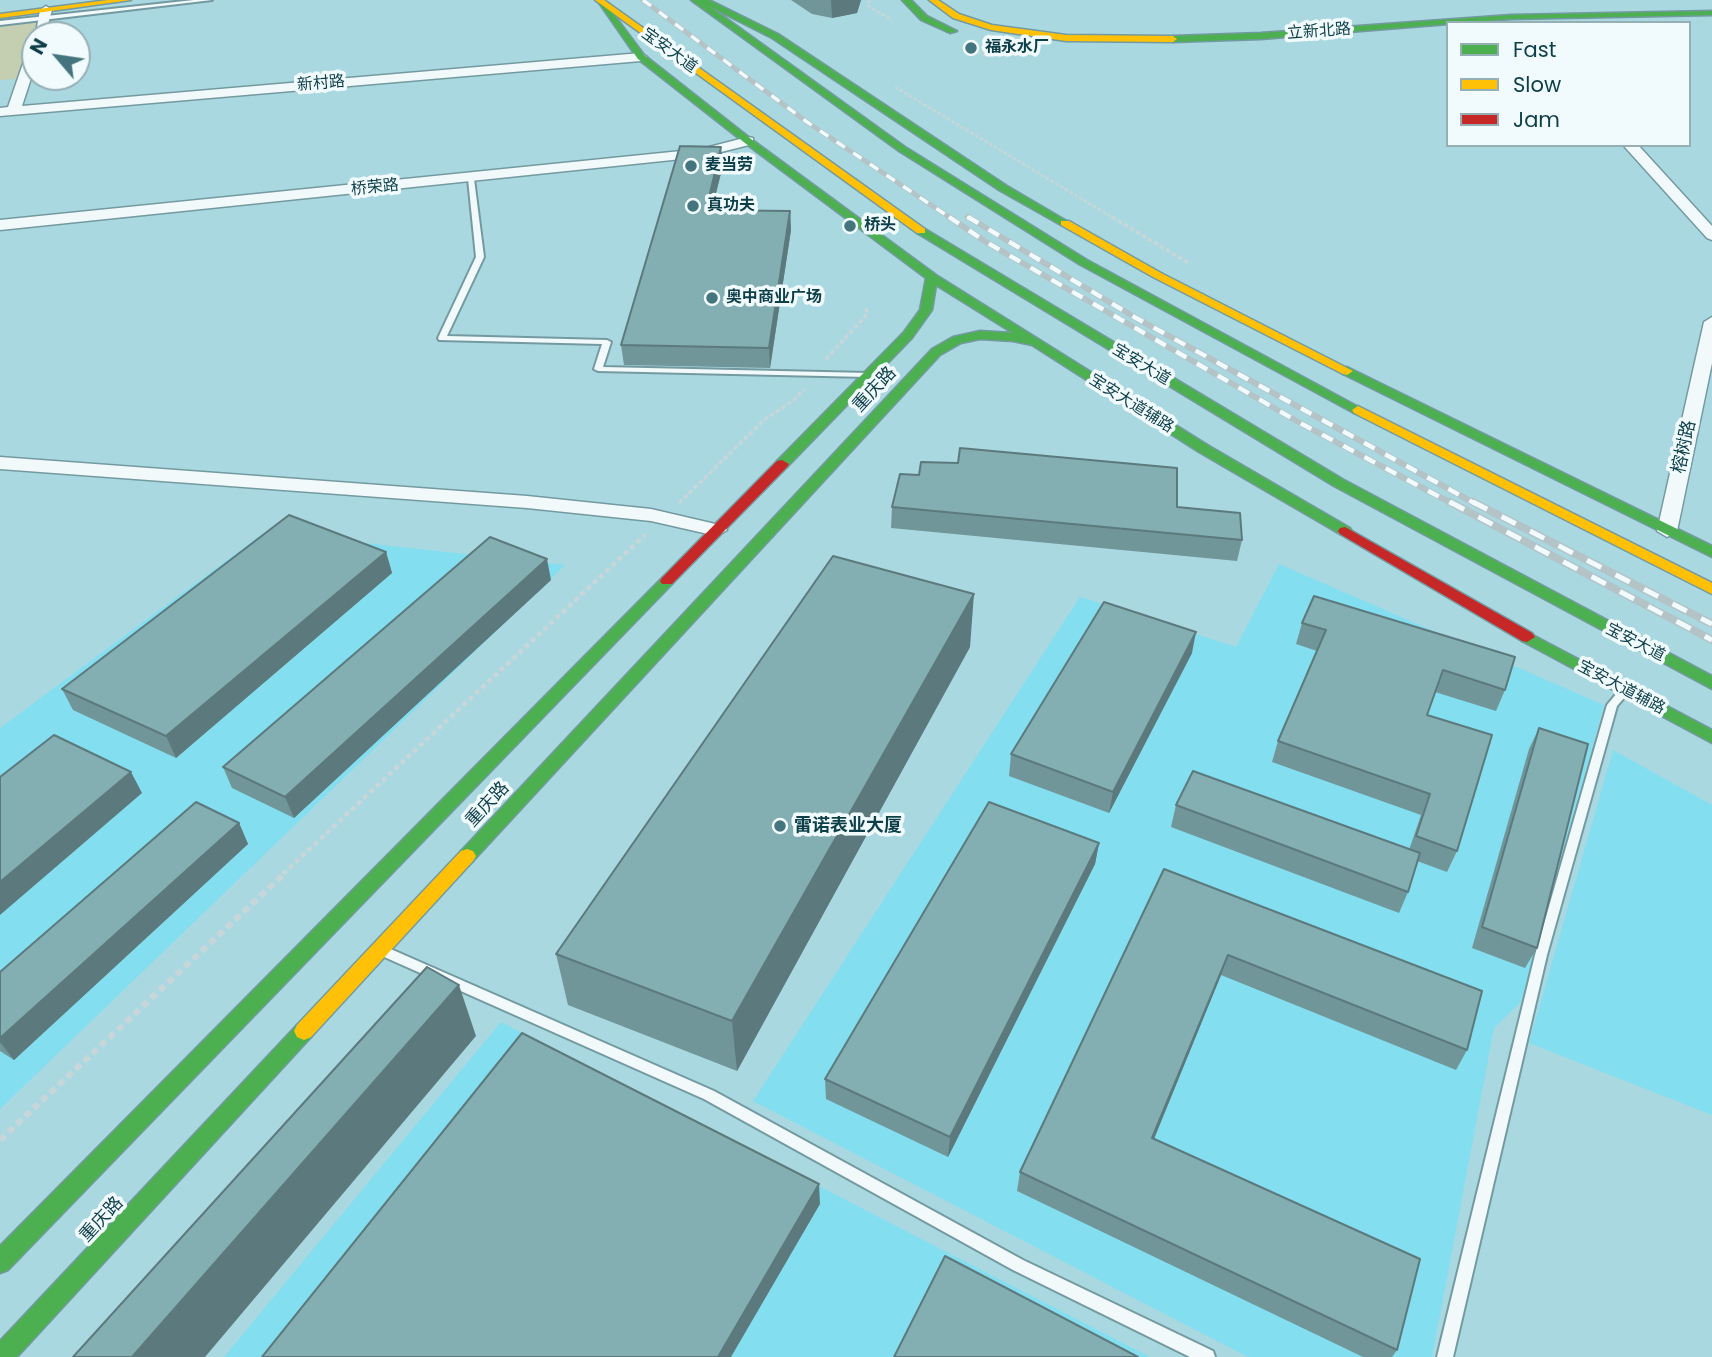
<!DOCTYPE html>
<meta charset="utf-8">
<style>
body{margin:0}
#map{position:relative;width:1712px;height:1357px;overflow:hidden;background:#aad8e1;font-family:Poppins,sans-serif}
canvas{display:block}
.legend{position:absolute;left:1446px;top:21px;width:245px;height:126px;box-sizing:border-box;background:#f1fafd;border:2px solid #96afb5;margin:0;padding:9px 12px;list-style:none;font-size:21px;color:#0d3f48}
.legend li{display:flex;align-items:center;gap:14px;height:35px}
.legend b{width:35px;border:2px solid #96afb5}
.north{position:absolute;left:21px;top:21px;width:70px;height:70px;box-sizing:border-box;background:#f1fafd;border:2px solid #96afb5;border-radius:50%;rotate:299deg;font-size:19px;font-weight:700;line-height:28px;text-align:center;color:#0d3f48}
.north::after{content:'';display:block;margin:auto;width:24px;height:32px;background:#44757e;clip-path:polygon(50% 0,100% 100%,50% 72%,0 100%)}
</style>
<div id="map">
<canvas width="1712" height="1357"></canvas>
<ul class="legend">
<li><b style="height:9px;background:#4caf50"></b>Fast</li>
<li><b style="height:9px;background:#ffc107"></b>Slow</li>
<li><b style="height:9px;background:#c62828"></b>Jam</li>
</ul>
<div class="north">N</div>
</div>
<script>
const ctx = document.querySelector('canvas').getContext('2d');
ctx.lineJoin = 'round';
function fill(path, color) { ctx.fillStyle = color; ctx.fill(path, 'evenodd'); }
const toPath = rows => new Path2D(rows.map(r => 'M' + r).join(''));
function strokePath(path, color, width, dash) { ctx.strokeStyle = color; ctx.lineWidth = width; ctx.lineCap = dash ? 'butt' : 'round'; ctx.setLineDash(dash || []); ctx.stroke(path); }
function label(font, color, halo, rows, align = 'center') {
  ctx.font = font + ' Poppins,"Noto Sans SC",sans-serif'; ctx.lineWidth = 7; ctx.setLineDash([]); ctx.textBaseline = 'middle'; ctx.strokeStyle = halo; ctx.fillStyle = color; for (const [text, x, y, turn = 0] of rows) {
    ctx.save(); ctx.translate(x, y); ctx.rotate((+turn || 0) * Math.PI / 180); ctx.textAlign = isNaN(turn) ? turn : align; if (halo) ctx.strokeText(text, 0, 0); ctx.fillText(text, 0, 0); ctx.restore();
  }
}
const built = toPath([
 [265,532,565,565,0,1109,0,728],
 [1279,564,1604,705,1521,1002,1494,1028,1432,1357,1248,1357,753,1101,1080,597,1236,647],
 [1613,750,1712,805,1712,1115,1529,1043],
 [501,1022,1150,1357,224,1357]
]);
const green = toPath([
 [37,21,17,79,0,80,0,26]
]);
const pathFar3 = toPath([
 [869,0,868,6,892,20],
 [962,47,985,55,1029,54],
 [895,87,1115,219]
]);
const pathFar2 = toPath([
 [1112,217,1190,264],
 [826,359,868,313,865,308],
 [679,503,764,420,794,400,804,389]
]);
const pathFar1 = toPath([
 [283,874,645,535]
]);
const path = toPath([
 [0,1140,285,873]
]);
const lane = toPath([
 [194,0,212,0,0,25,0,21,194,0],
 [471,177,474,179,484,257,447,336,607,340,611,342,603,367,868,373,872,375,868,377,598,371,594,369,602,344,439,340,438,338,476,257,468,179,471,177],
 [1626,686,1631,690,1617,706,1547,955,1453,1357,1437,1357,1535,955,1607,705,1622,687,1626,686],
 [386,947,714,1091,1023,1260,1213,1351,1215,1357,1190,1357,1013,1270,704,1099,382,956,380,952,382,948,386,947]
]);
const street = toPath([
 [46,6,52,10,45,35,35,38,40,10,46,6],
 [35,42,35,66,22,106,641,53,647,57,641,61,0,116,0,108,8,107,29,46,35,42],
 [748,137,753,138,753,144,701,157,0,230,0,220,701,149,748,137],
 [1623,145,1638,145,1712,226,1712,240,1707,238,1623,145],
 [1712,317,1712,363,1677,531,1667,537,1657,531,1704,322,1712,317],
 [0,457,527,496,651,509,724,526,727,530,717,536,651,521,527,508,0,469,0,457]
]);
const fast = toPath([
 [597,0,603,0,644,55,751,139,936,275,1209,446,1350,528,1352,531,1350,534,1340,534,1199,452,1032,345,1013,341,980,339,961,343,940,355,473,861,467,863,461,861,458,856,461,851,932,349,953,337,980,331,1013,333,936,285,932,310,912,338,787,467,777,467,777,461,904,332,920,310,926,278,745,143,638,59,597,0],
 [691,0,709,0,778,34,1007,186,1070,223,1061,225,999,190,772,38,709,6,905,147,1087,260,1364,410,1358,414,1354,413,1079,264,899,151,691,0],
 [902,0,911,0,927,16,957,31,950,33,921,20,902,0],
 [1712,11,1712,15,1511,19,1261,39,1173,42,1169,39,1173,36,1261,33,1511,15,1712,11],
 [917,229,925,229,1344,480,1712,676,1712,689,1334,486,917,233,917,229],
 [1347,367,1712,546,1712,557,1343,374,1341,371,1347,367],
 [667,576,672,578,674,581,672,584,8,1270,0,1273,0,1246,662,578,667,576],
 [1527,632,1712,730,1712,743,1522,641,1519,637,1522,633,1527,632],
 [304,1022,311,1025,314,1031,311,1037,17,1357,0,1357,0,1341,297,1025,304,1022]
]);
const slow = toPath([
 [108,0,131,0,0,18,0,14,108,0],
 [595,0,604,0,925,229,925,233,917,233,595,0],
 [929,0,938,0,959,14,992,25,1066,35,1173,36,1177,39,1173,42,1066,41,991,30,953,18,929,0],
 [1061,221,1069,221,1161,273,1353,371,1347,375,1343,374,1153,277,1061,225,1061,221],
 [1358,406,1712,583,1712,594,1354,413,1352,410,1358,406],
 [467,849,473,851,476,856,473,861,311,1037,304,1040,297,1037,294,1031,297,1025,461,851,467,849]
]);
const jam = toPath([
 [782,460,789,464,787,467,672,584,662,584,660,581,662,578,777,461,782,460],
 [1345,527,1532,633,1535,637,1527,642,1522,641,1340,534,1338,531,1340,528,1345,527]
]);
const railFar2 = toPath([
 [643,0,807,122,952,219],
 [967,217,971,219]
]);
const railFar1 = toPath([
 [949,217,986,242,1302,424,1453,504],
 [968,217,1136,318,1476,504]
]);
const rail = toPath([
 [1450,502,1712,640],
 [1473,502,1712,624]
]);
const wall = toPath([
 [791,0,861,0,857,13,832,18,812,14],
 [723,165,712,210,790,211,791,230,770,368,624,365,621,345],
 [892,507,1177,507,1242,540,1237,561,891,528],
 [386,552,392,573,176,758,73,710,62,689],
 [551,580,294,818,232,788,223,767],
 [1302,623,1505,690,1496,711,1435,692,1427,715,1457,851,1447,872,1417,861,1408,892,1399,913,1171,827,1176,805,1409,850,1421,815,1272,762,1278,741,1317,651,1296,644],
 [970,647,737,1071,568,1005,556,954],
 [1192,653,1109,813,1009,776,1011,754],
 [1539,728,1537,948,1525,968,1472,948,1529,749],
 [239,823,248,844,14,1060,0,1051,0,972],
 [1099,843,1095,864,948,1157,826,1099,825,1079],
 [1164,869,1467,1050,1456,1070,1221,975,1154,1139,1397,1350,1392,1357,1363,1357,1017,1191,1020,1172]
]);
const shadedWall = toPath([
 [831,0,861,0,857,13,832,18],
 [721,147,723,165,707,228,706,210],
 [790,211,791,230,770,368,769,348],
 [386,552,392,573,176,758,166,736],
 [547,559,551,580,294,818,285,797],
 [974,594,970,647,737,1071,732,1021],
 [1196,632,1192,653,1109,813,1113,792],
 [131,772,142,793,0,915,0,882],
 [239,823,248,844,14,1060,0,1042,0,1038],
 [1099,843,1095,864,948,1157,950,1137],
 [1228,955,1221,975,1146,1158,1152,1138],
 [459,985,476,1036,205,1357,132,1357],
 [819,1184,820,1204,731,1357,718,1357]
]);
const building = toPath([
 [680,146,721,147,706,210,790,211,769,348,621,345,680,146],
 [960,448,1177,468,1177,507,1240,513,1242,540,892,507,900,474,919,475,921,462,958,463,960,448],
 [289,515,386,552,166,736,62,689,289,515],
 [490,537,547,559,285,797,223,767,490,537],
 [833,556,974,594,732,1021,556,954,833,556],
 [1314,596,1515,657,1505,690,1443,670,1427,715,1492,735,1457,851,1416,836,1430,794,1278,741,1326,630,1302,623,1314,596],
 [1104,602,1196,632,1113,792,1011,754,1104,602],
 [1539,728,1588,744,1537,948,1482,927,1539,728],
 [54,735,131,772,0,882,0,777,54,735],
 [1193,771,1420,853,1408,892,1176,805,1193,771],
 [196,802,239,823,0,1038,0,972,196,802],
 [989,802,1099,843,950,1137,825,1079,989,802],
 [1164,869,1482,991,1467,1050,1228,955,1152,1138,1420,1259,1397,1350,1020,1172,1164,869],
 [427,967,459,985,132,1357,73,1357,427,967],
 [522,1033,819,1184,718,1357,262,1357,522,1033],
 [945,1256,1138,1357,894,1357,945,1256]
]);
const markers = [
 [971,48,7,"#44757e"],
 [691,166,7,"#44757e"],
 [693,206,7,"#44757e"],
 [850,226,7,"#44757e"],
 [712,298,7,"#44757e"],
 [780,826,7,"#44757e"]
];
const farStreetnames = [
 ["立新北路",1319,32,-4],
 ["宝安大道",669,51,36],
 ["新村路",321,84,-5],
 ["桥荣路",375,188,-6],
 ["宝安大道",1141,365,31],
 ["宝安大道辅路",1131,404,32],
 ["宝安大道",1635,643,27],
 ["宝安大道辅路",1621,688,28]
];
const farPoinames = [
 ["福永水厂",985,48],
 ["麦当劳",705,166],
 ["真功夫",707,206],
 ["桥头",864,226],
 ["奥中商业广场",726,298]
];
const streetNames = [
 ["重庆路",875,390,-47],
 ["榕树路",1685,447,-78],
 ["重庆路",488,805,-47],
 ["重庆路",102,1220,-47]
];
const poiNames = [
 ["雷诺表业大厦",794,826]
];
fill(built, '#83deef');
fill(green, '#c4cfb2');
strokePath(lane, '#749aa1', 4);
strokePath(street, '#749aa1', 3);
strokePath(fast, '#749aa1', 3);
strokePath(slow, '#749aa1', 3);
strokePath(jam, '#749aa1', 3);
strokePath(pathFar3, '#c7d6d9', 2.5, [3.5, 2]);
strokePath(pathFar2, '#c7d6d9', 3.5, [4.5, 2.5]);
strokePath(pathFar1, '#c7d6d9', 4.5, [5, 3.5]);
strokePath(path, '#c7d6d9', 6, [7, 4.5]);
fill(lane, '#f2f9fa');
fill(street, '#f2f9fa');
fill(fast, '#4caf50');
fill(slow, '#ffc107');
fill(jam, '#c62828');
strokePath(railFar2, '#b4c3c6', 5);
strokePath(railFar1, '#b4c3c6', 6);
strokePath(rail, '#b4c3c6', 8);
strokePath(railFar2, '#f1fafd', 3.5, [10]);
strokePath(railFar1, '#f1fafd', 4.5, [12]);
strokePath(rail, '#f1fafd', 5, [16]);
fill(wall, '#719699');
fill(shadedWall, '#5c7a7d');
fill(building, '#83aeb2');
strokePath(building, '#5c7a7d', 2);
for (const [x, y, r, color] of markers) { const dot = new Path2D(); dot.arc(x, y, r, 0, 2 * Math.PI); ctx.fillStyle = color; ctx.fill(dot); strokePath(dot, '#f1fafd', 2.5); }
label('16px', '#0d3f48', '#f1fafd', farStreetnames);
label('bold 16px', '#0d3f48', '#f1fafd', farPoinames, 'left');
label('18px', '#0d3f48', '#f1fafd', streetNames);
label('bold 18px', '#0d3f48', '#f1fafd', poiNames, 'left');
</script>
